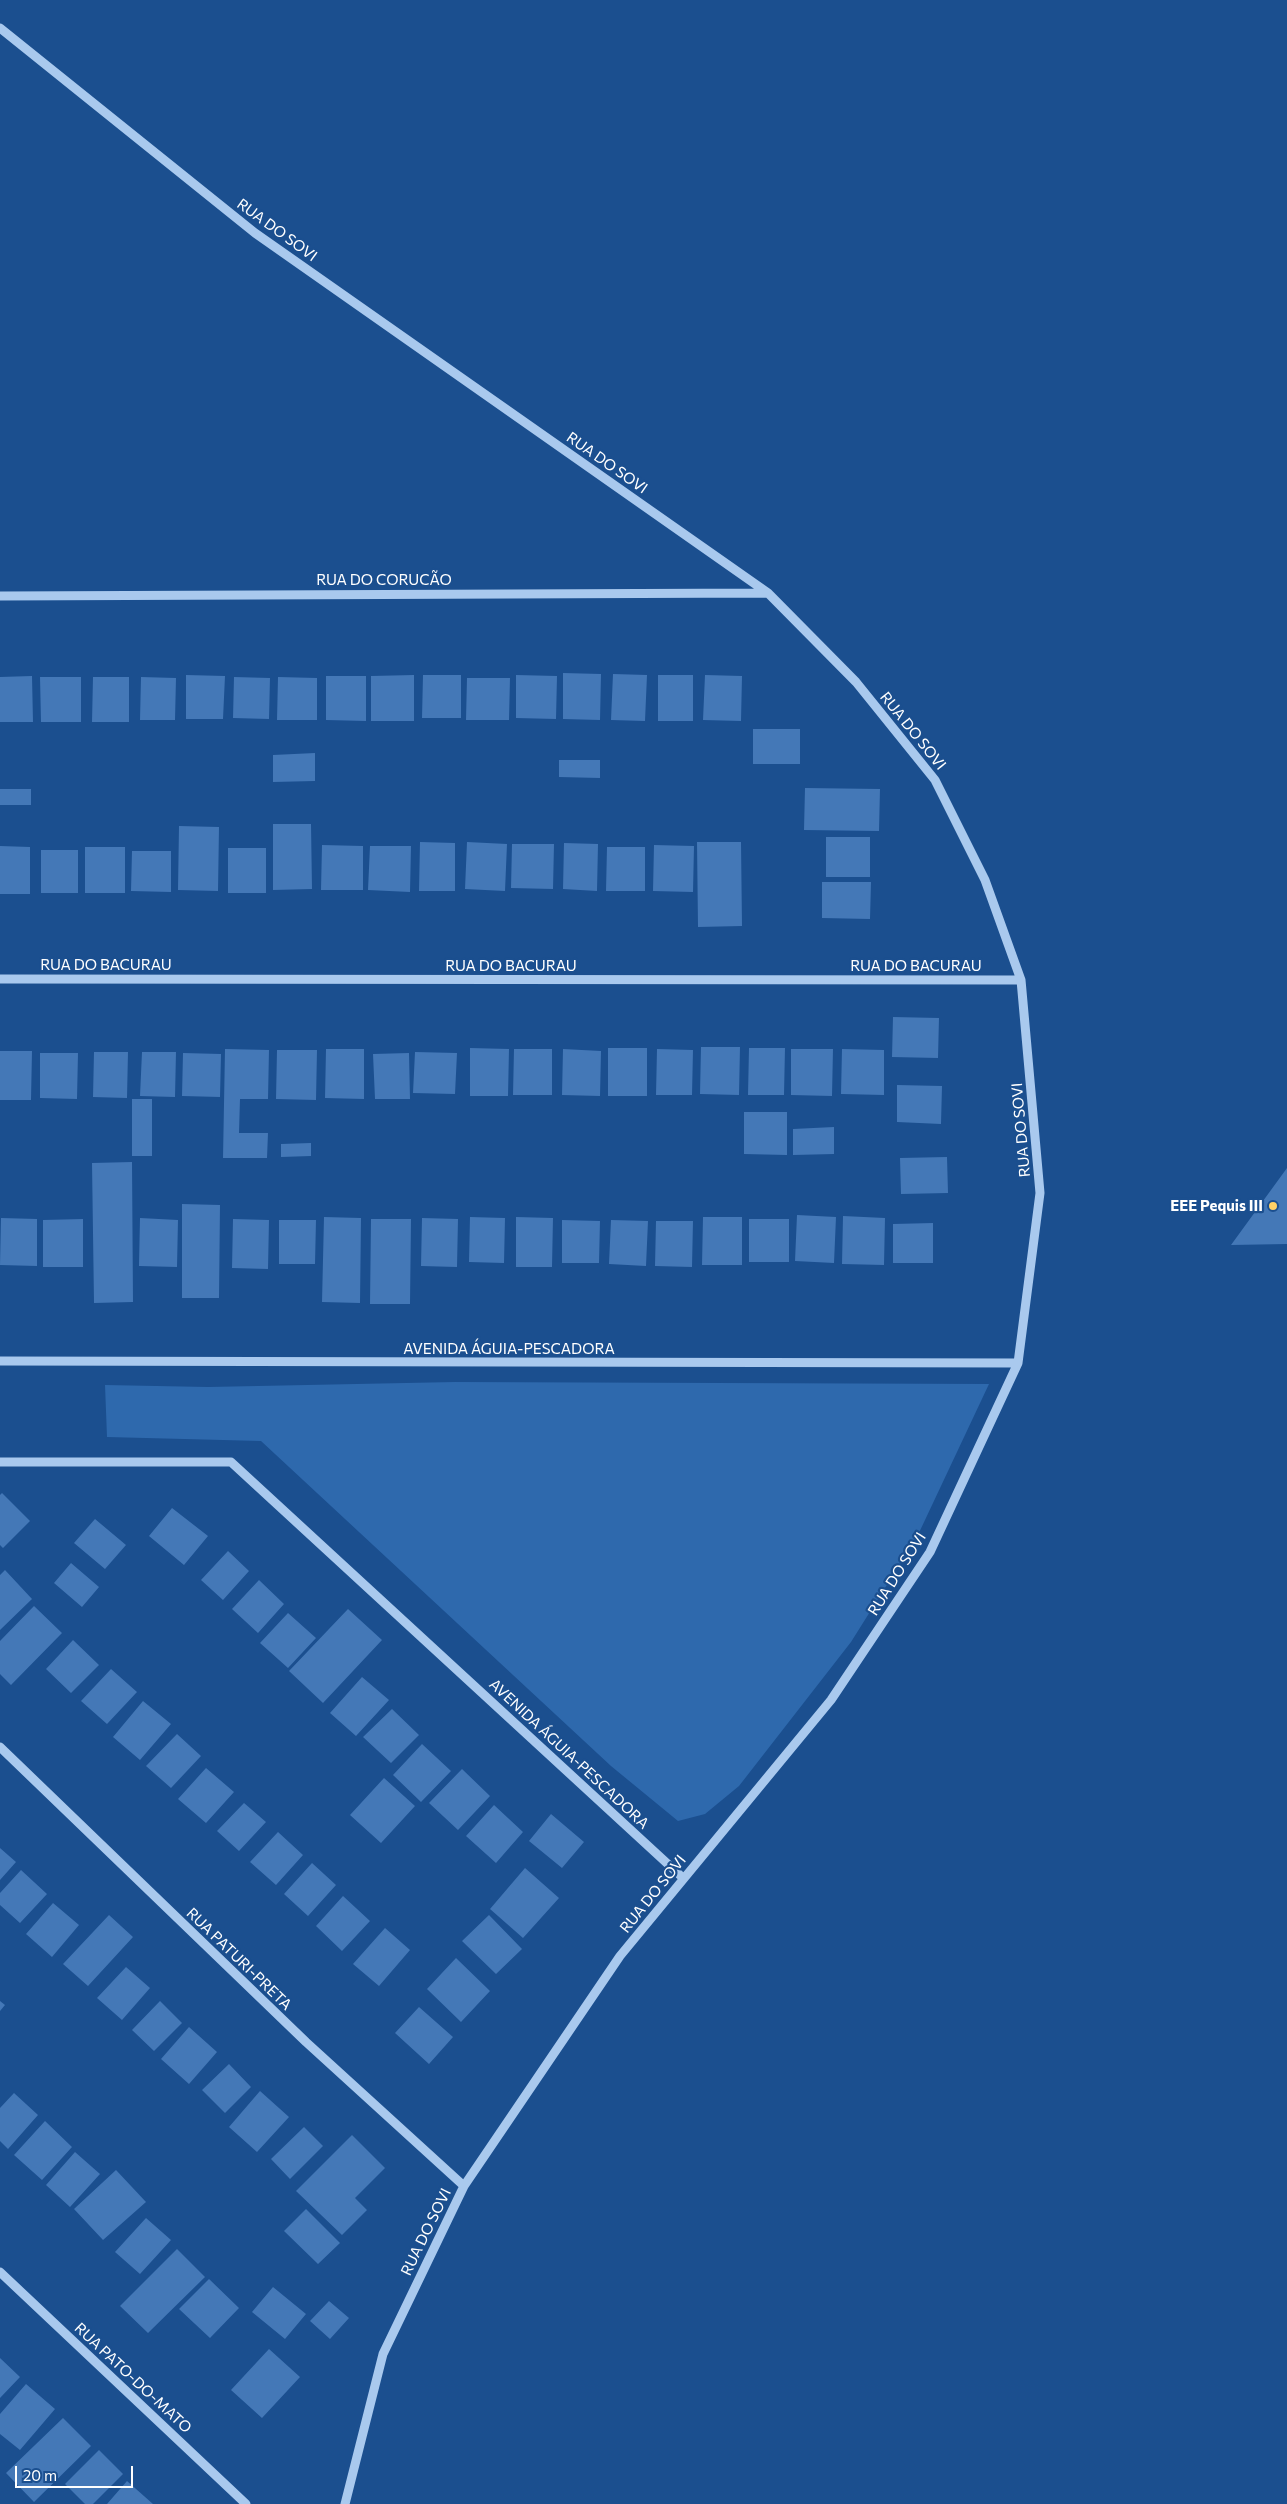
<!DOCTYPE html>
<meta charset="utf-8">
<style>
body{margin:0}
#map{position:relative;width:1287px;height:2504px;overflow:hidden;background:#1b4f8f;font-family:Commissioner,sans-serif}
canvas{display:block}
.scale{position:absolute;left:15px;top:2466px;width:118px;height:22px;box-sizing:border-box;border:2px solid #fff;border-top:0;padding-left:6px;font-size:15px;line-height:18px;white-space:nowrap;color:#fff;-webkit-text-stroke:4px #1b4f8f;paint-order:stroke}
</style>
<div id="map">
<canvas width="1287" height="2504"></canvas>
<div class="scale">20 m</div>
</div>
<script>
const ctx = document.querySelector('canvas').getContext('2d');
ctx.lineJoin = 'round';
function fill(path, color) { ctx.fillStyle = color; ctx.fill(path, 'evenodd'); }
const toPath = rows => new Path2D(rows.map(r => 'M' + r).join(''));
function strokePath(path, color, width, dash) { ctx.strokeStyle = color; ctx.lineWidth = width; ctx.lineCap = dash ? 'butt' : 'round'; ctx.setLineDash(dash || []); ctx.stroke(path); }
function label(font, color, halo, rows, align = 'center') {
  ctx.font = font + ' Commissioner,sans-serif'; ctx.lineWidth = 4.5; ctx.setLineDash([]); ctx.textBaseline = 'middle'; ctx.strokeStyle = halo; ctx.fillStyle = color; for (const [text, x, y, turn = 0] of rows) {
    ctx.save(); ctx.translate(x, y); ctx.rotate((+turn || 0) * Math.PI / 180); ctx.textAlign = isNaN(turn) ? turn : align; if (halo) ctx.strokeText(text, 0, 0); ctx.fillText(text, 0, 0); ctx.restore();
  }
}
const green = toPath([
 [455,1382,989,1384,917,1537,851,1642,739,1786,705,1814,678,1821,611,1766,261,1441,107,1437,105,1385,208,1387]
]);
const building = toPath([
 [563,673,601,674,600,720,563,719],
 [613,674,647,675,645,721,611,720],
 [186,675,225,676,223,719,186,719],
 [414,675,414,721,371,721,371,676],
 [423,675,461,675,461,718,422,718],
 [516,675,557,676,556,719,516,718],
 [658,675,693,675,693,721,658,721],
 [705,675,742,676,741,721,703,720],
 [32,676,33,722,0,722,0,677],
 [326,676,366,676,366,721,326,720],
 [40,677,81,677,81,722,41,722],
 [93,677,129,677,129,722,92,722],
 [141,677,176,678,175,720,140,720],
 [234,677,270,678,269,719,233,718],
 [278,677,317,678,317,720,277,720],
 [467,678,510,678,509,720,466,720],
 [753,729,800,729,800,764,753,764],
 [315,753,315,781,273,782,273,755],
 [559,760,600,760,600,778,559,777],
 [805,788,880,789,879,831,804,830],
 [0,789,31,789,31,805,0,805],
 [273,824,311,824,312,889,273,890],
 [179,826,219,827,218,891,178,890],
 [826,837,870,837,870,877,826,877],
 [420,842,455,843,455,891,419,891],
 [467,842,507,844,505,891,465,889],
 [697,842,741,842,742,926,698,927],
 [564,843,598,844,597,891,563,889],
 [512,844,554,844,553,889,511,888],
 [322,845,363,846,363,890,321,890],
 [654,845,694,846,693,892,653,891],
 [0,846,30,847,30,894,0,894],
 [370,846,411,846,410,892,368,890],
 [85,847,125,847,125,893,85,893],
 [607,847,645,847,645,891,606,891],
 [228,848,266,848,266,893,228,893],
 [41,850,78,850,78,893,41,893],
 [132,851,171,851,171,892,131,891],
 [822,882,871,882,870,919,822,918],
 [893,1017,939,1018,938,1058,892,1057],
 [701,1047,740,1047,739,1095,700,1094],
 [470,1048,509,1049,508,1096,470,1096],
 [608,1048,647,1048,647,1096,608,1096],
 [749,1048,785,1048,784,1095,748,1095],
 [225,1049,269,1050,268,1099,240,1099,239,1133,268,1133,267,1158,223,1158],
 [326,1049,364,1049,364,1099,325,1098],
 [514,1049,552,1049,552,1095,513,1095],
 [563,1049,601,1051,600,1096,562,1095],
 [657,1049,693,1050,692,1095,656,1095],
 [791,1049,833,1049,832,1096,791,1095],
 [842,1049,884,1050,884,1095,841,1094],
 [277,1050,317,1050,316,1100,276,1099],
 [0,1051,32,1051,31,1100,0,1100],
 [94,1052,128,1052,127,1098,93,1097],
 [142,1052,176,1052,175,1097,140,1096],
 [415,1052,457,1053,455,1094,413,1093],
 [40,1053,78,1053,77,1099,40,1098],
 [183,1053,221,1054,220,1097,182,1096],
 [409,1053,410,1099,375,1099,373,1054],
 [897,1085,942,1086,941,1124,897,1122],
 [132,1099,152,1099,152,1156,132,1156],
 [744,1112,787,1112,787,1155,744,1154],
 [834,1127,834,1154,793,1155,793,1129],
 [311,1143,311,1156,281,1157,281,1144],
 [947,1157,948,1193,901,1194,900,1158],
 [132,1162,133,1302,94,1303,92,1163],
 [1287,1168,1287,1244,1231,1245],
 [182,1204,220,1205,219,1298,182,1298],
 [797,1215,836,1217,834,1263,795,1261],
 [843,1216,885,1218,884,1265,842,1264],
 [324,1217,361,1218,360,1303,322,1302],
 [470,1217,505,1218,504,1263,469,1262],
 [516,1217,553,1218,552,1267,516,1267],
 [703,1217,742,1217,742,1265,702,1265],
 [1,1218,37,1219,37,1266,0,1265],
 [140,1218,178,1220,177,1267,139,1266],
 [422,1218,458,1219,457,1267,421,1266],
 [83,1219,83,1267,43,1267,43,1220],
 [233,1219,269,1220,268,1269,232,1268],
 [371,1219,411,1219,410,1304,370,1304],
 [749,1219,789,1219,789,1262,749,1262],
 [279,1220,316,1220,315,1264,279,1264],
 [562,1220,600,1221,599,1263,562,1263],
 [611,1220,648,1221,646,1266,609,1264],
 [656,1221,693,1221,692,1267,655,1266],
 [933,1223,933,1263,893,1263,893,1224],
 [2,1493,30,1521,3,1548,0,1545,0,1495],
 [172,1508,208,1536,184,1565,149,1536],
 [95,1519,126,1545,105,1569,74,1543],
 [228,1551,249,1571,223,1600,201,1580],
 [71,1563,99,1587,82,1607,54,1583],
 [5,1570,32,1599,0,1630,0,1575],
 [259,1580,284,1604,258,1633,232,1609],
 [34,1606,62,1633,11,1685,0,1674,0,1641],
 [348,1609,382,1640,323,1703,289,1671],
 [288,1613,316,1638,288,1668,260,1643],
 [73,1640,99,1665,71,1693,46,1669],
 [111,1669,137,1692,107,1724,81,1701],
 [362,1677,389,1700,356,1736,330,1713],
 [143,1701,171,1724,140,1760,113,1737],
 [392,1709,419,1735,391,1763,363,1737],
 [177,1734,201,1756,171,1788,146,1766],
 [422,1744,451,1771,421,1802,393,1775],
 [206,1768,234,1792,206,1823,178,1799],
 [462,1769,490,1796,458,1830,429,1803],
 [384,1778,415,1806,381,1843,350,1815],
 [244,1803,266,1822,239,1851,217,1831],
 [494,1805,523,1832,496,1863,466,1836],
 [551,1814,584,1842,562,1868,529,1841],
 [278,1832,303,1855,276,1885,250,1862],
 [0,1848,16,1862,0,1880],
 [312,1863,336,1885,308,1916,284,1894],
 [525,1868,559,1898,523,1938,490,1909],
 [21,1870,47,1894,20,1923,0,1905,0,1893],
 [343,1896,370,1921,342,1951,316,1926],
 [53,1903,79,1925,52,1957,26,1934],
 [109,1915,133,1937,88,1986,63,1964],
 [489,1915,522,1949,496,1974,462,1941],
 [385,1928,410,1950,379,1986,353,1964],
 [456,1958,490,1991,461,2022,427,1989],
 [126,1967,150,1988,122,2020,97,1998],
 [0,2001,5,2005,0,2011],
 [160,2001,182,2023,154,2051,132,2030],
 [419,2007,453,2037,429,2064,395,2033],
 [189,2027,217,2052,189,2084,161,2059],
 [229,2064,251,2087,225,2113,202,2090],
 [260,2091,289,2117,257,2152,229,2127],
 [14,2093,38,2115,8,2149,0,2141,0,2108],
 [45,2121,72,2147,42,2180,14,2155],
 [304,2127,323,2146,290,2179,271,2159],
 [352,2135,385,2168,355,2198,367,2210,342,2235,296,2191],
 [75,2152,100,2174,70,2207,46,2185],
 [116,2170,146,2202,103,2240,74,2209],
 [306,2209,340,2243,318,2264,284,2231],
 [146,2218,171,2240,140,2274,115,2252],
 [177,2249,205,2277,148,2333,120,2306],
 [209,2279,239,2308,210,2338,179,2309],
 [273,2287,306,2314,285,2339,252,2312],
 [329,2301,349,2318,330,2339,310,2321],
 [269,2349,300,2377,262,2418,231,2390],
 [0,2358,20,2377,0,2398],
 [26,2384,55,2409,20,2450,0,2434,0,2414],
 [63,2418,91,2446,34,2502,6,2473],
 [99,2450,123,2474,93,2504,85,2504,65,2484],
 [127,2481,153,2504,107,2504]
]);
const minor = toPath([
 [0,28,255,233,768,593,856,682,935,780,985,880,1021,980,1040,1193,1018,1363,930,1552,831,1700,620,1956,464,2186,383,2354,345,2504],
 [0,596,767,593],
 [0,979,1021,980],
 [0,1361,1018,1363],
 [0,1462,231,1462,683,1878],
 [0,1747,306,2042,464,2186],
 [0,2272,246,2504]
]);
const markers = [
 [1273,1206,5,"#ffd166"]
];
const streetNames = [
 ["RUA DO SOVI",277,230,36],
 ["RUA DO SOVI",607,463,35],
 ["RUA DO CORUCÃO",384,580],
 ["RUA DO SOVI",913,731,51],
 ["RUA DO BACURAU",106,965],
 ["RUA DO BACURAU",511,966],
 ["RUA DO BACURAU",916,966],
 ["RUA DO SOVI",1021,1130,-95],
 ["AVENIDA ÁGUIA-PESCADORA",509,1349],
 ["RUA DO SOVI",897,1574,-58],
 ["AVENIDA ÁGUIA-PESCADORA",569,1754,43],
 ["RUA DO SOVI",653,1894,-51],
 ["RUA PATURI-PRETA",239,1959,44],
 ["RUA DO SOVI",426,2232,-64],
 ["RUA PATO-DO-MATO",133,2378,43]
];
const poiNames = [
 ["EEE Pequis III",1263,1206]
];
fill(green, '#2e69ad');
fill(building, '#4478b7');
strokePath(minor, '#a9c9ee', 9);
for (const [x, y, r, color] of markers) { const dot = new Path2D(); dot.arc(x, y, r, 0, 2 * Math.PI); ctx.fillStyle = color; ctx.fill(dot); strokePath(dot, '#1b4f8f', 2); }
label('15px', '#fff', '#1b4f8f', streetNames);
label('bold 15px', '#fff', '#1b4f8f', poiNames, 'right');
</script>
